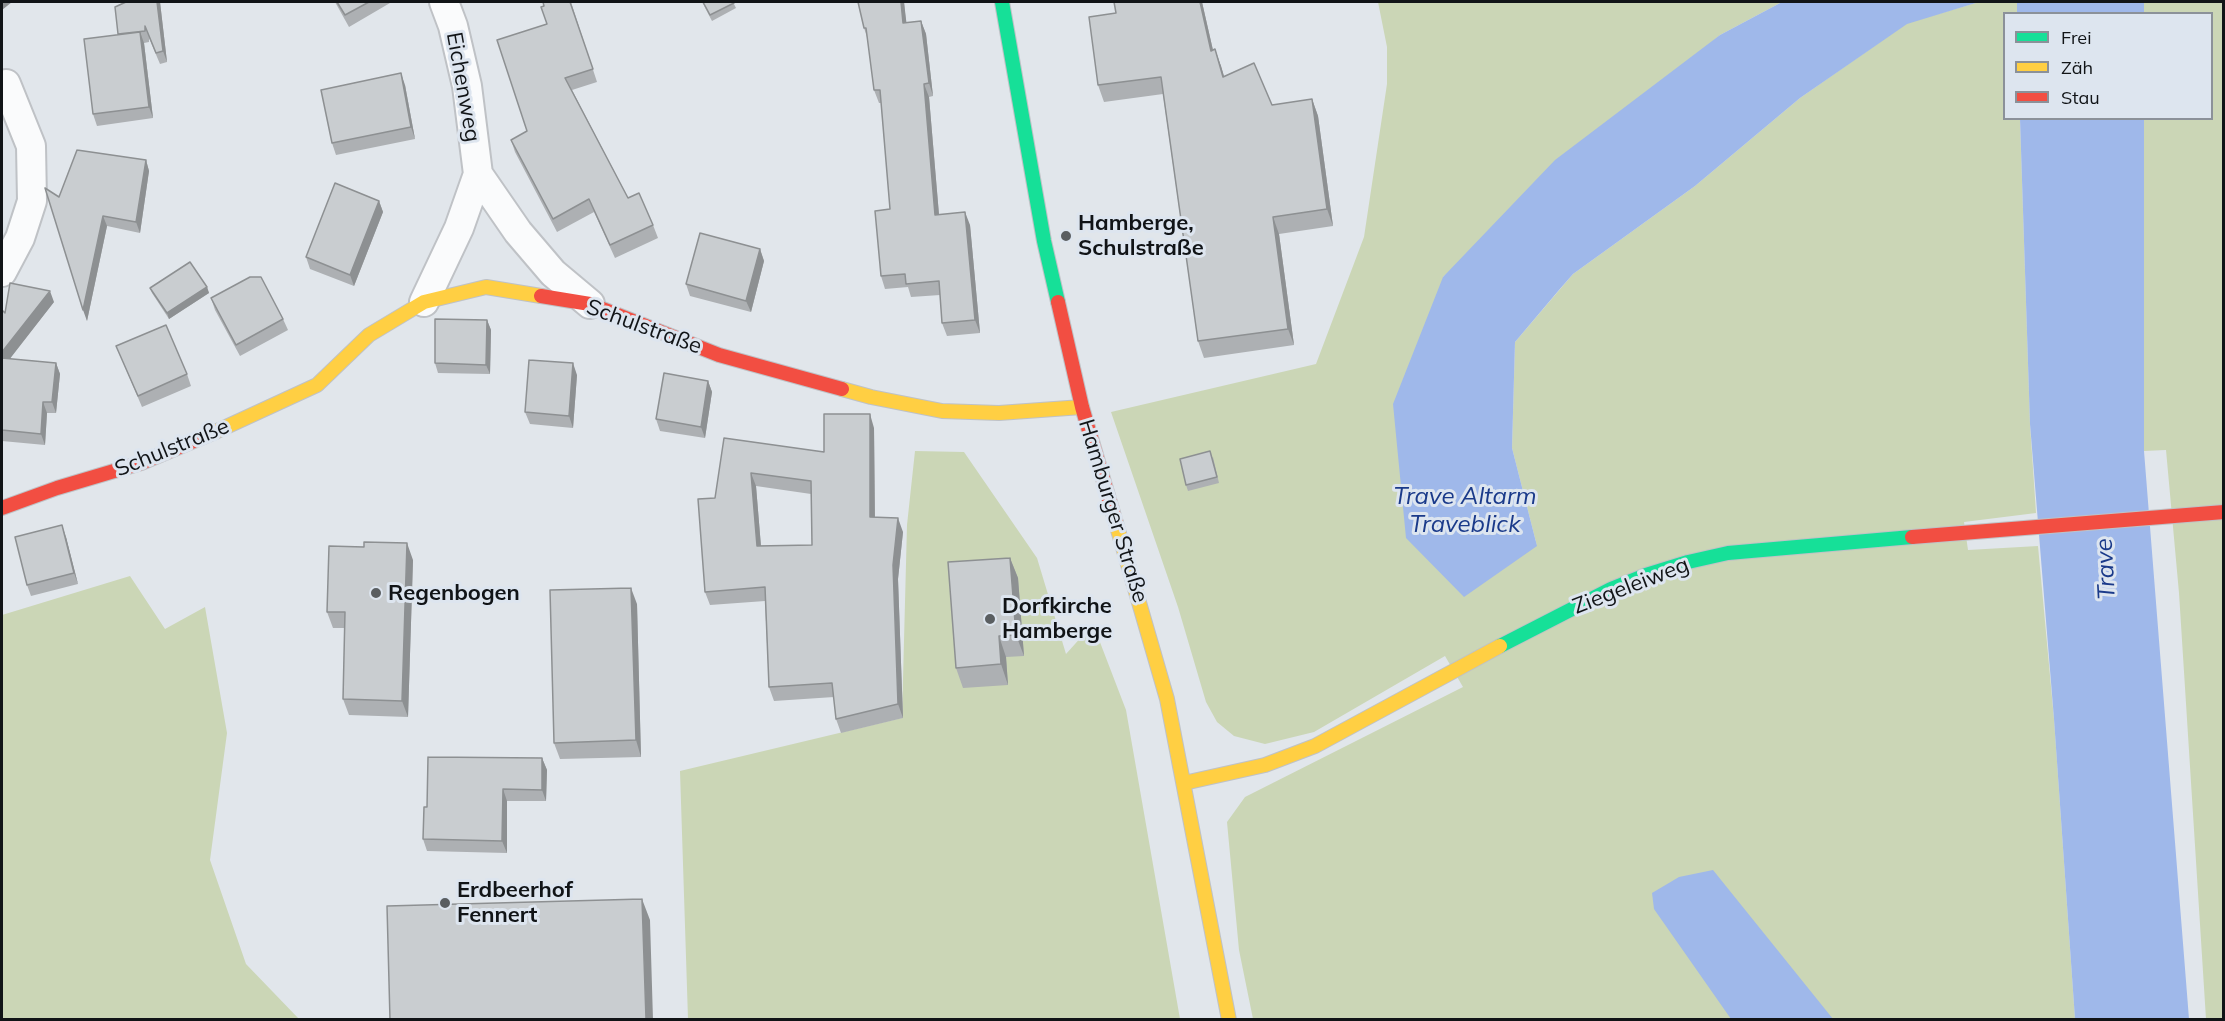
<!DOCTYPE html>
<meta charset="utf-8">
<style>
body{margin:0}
#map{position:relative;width:2225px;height:1021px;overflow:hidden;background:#e1e6eb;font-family:Mulish,sans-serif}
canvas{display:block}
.frame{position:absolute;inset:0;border:3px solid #111417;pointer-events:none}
.legend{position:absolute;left:2003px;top:12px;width:210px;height:108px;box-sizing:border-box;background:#dde5ef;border:2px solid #8b9199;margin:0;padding:8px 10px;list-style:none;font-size:18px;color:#111417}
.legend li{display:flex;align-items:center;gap:12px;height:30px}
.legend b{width:30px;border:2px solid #8b9199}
</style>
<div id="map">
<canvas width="2225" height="1021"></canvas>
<div class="frame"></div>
<ul class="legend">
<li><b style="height:8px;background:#16e098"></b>Frei</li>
<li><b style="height:8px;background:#ffcf43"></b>Zäh</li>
<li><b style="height:8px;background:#f24e42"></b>Stau</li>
</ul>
</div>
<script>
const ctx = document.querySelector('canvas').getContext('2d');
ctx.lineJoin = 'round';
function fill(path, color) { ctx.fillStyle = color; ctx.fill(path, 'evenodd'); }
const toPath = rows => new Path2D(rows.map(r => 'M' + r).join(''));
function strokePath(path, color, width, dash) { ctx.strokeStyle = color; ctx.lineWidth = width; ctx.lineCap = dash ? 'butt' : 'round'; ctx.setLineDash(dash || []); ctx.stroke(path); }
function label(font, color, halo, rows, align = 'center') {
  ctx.font = font + ' Mulish,sans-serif'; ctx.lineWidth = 6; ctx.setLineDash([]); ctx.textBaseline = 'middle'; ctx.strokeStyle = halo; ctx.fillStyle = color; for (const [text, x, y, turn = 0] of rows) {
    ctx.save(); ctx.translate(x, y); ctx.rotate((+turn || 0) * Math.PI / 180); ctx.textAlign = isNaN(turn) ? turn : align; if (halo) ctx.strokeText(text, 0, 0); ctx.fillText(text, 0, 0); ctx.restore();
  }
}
const green = toPath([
 [1378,2,1782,2,1720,35,1443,277,1537,546,1512,448,1515,342,1573,274,1695,186,1800,98,1907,23,1979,2,2017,2,2017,13,2004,14,2004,118,2020,119,2030,424,2036,513,1964,522,1968,550,2038,546,2054,719,2075,1019,1253,1019,1239,950,1227,822,1245,797,1463,687,1445,656,1314,732,1265,744,1234,736,1217,722,1206,702,1178,607,1111,412,1316,364,1364,237,1387,84,1387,47],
 [2144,2,2223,2,2223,1019,2206,1019,2179,593,2166,450,2144,451,2144,119,2212,118,2212,14,2144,13],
 [915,451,964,452,1037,558,1066,654,1093,624,1126,710,1180,1019,688,1019,680,771,902,718,907,525],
 [130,576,165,629,205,607,227,733,210,860,246,964,299,1019,2,1019,2,615]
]);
const water = toPath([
 [1782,2,1979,2,1907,24,1800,98,1695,186,1573,274,1559,290,1515,342,1512,448,1537,546,1464,597,1406,538,1393,404,1443,277,1555,160,1720,35],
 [2017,2,2144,2,2144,13,2017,13],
 [2020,119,2144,119,2144,451,2189,1019,2075,1019,2054,719,2030,424],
 [1713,870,1833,1019,1731,1019,1654,909,1652,893,1679,877]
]);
const street = toPath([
 [478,174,518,232,553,273,590,304],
 [2,272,20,238,32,201,31,146,6,84],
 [424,302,459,228,478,174,467,86,453,26,444,2]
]);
const fast = toPath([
 [1002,2,1044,241,1058,302],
 [1500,646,1611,589,1646,575,1688,562,1728,553,1912,537]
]);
const slow = toPath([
 [842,389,871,397,942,411,999,413,1082,407],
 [215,432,317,385,369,335,424,302,486,287,541,296],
 [1116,523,1167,699,1229,1020],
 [1184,783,1265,765,1315,746,1500,646]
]);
const jam = toPath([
 [541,296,590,304,719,355,842,389],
 [1058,302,1082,407,1116,523],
 [2,508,57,488,141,463,215,432],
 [1912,537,2224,512]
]);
const wall = toPath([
 [160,2,167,62,160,64,149,38,149,42,144,43,153,118,97,126,93,114,118,35],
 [335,2,389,2,390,3,349,27],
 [571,2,597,82,572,90,628,198,653,225,658,238,615,258,594,212,557,232,515,152,511,140,527,131,547,24,544,6],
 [702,2,733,2,736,8,712,21],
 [858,2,904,2,906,23,921,21,926,34,933,96,929,97,939,214,970,225,980,333,947,336,942,323,940,295,911,297,908,287,885,289,881,276,890,209,881,103,879,103,874,90,868,40,864,28],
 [1114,2,1202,2,1213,50,1221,66,1224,76,1272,105,1312,99,1318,116,1333,226,1279,234,1294,345,1204,358,1198,341,1163,94,1104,102,1098,85,1116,13],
 [405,85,415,139,336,155,332,143],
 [146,160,149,171,140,233,107,226,87,321,59,197],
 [379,201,383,212,354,286,310,269,306,257],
 [760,249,764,261,751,312,690,296,686,284],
 [207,287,209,293,169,319,152,293,150,288],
 [211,298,283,319,288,330,240,356,215,310],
 [54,302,9,359,56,363,60,374,56,413,47,413,45,445,2,441,2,310,5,313],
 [487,320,491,330,490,374,438,373,435,363],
 [116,346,187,374,191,386,142,407],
 [577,375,573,428,530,424,525,412],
 [708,381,712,392,705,438,660,431,656,419],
 [874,428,875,517,903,532,898,579,903,718,841,733,836,719,834,697,774,701,769,687,765,601,710,605,705,592,715,498,724,438,824,452],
 [756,486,811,494,812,545,761,546],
 [1213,457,1219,483,1188,491,1186,485],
 [66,537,78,584,31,596,27,585],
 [1010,558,1018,578,1024,656,1006,657,1008,685,963,688,956,668],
 [413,560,408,717,349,715,343,699,345,628,333,628,327,612],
 [637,604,641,757,560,759,554,743],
 [542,758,547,770,546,801,507,801,507,853,427,851,423,839,427,807]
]);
const shadedWall = toPath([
 [2,2,12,2,2,10],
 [157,2,160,2,167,62,163,51],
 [901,2,904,2,908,36,903,23],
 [1200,2,1202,2,1217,68,1211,51],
 [921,21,926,34,933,96,929,83],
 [140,32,144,43,153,118,149,107],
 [1215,49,1221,66,1229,94,1223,77],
 [401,73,405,85,415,139,411,127],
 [924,84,929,97,940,227,935,215],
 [1312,99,1318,116,1333,226,1327,209],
 [146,160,149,171,140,233,136,222],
 [379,201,383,212,354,286,350,275],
 [965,212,970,225,980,333,975,320],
 [103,216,107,226,87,321,83,310],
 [1273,217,1279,234,1294,345,1288,329],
 [760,249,764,261,751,312,746,301],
 [207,287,209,293,169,319,167,313],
 [50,291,54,302,2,369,2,352],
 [487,320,491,330,490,374,486,365],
 [56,363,60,374,56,413,52,402],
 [573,363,577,375,573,428,569,416],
 [708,381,712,392,705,438,701,427],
 [43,402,47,413,45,445,41,434],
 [870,414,874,428,875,531,870,517],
 [751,473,756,486,762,559,757,546],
 [898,518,903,532,898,579,903,718,898,704,893,565],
 [62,525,66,537,78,584,74,573],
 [407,543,413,560,408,717,402,701],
 [1010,558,1018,578,1024,656,1016,635],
 [631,588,637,604,641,757,636,740],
 [999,636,1006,657,1008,685,1001,664],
 [542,758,547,770,546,801,542,790],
 [503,789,507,801,507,853,502,841],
 [642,899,650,920,653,1020,646,1020]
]);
const building = toPath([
 [126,2,157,2,163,51,156,53,145,26,145,31,118,34,115,7,126,2],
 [337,2,369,2,345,15,337,2],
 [543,2,570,2,593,69,565,78,628,198,639,193,653,225,610,245,589,199,553,219,511,140,527,131,497,40,547,24,541,7,544,6,543,2],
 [703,2,733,2,734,3,710,15,703,2],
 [858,2,901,2,903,23,921,21,929,83,924,84,935,215,965,212,975,320,942,323,939,281,906,284,905,274,881,276,875,211,890,209,880,90,874,90,866,28,864,28,858,2],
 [1114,2,1200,2,1211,51,1215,49,1223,77,1254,63,1272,105,1312,99,1327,209,1273,217,1288,329,1198,341,1161,77,1098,85,1089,17,1116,13,1114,2],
 [140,32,149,107,93,114,84,39,140,32],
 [401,73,411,127,332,143,321,90,401,73],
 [77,150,146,160,136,222,103,216,83,310,45,188,59,197,77,150],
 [335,183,379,201,350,275,306,257,335,183],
 [700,233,760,249,746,301,686,284,700,233],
 [190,262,207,287,167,313,150,288,190,262],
 [250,277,261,277,283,319,236,345,211,298,250,277],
 [10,283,50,291,2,352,2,310,5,313,10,283],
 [435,319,487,320,486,365,435,363,435,319],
 [166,325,187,374,138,396,116,346,166,325],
 [2,358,56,363,52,402,43,402,41,434,2,430,2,358],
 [529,360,573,363,569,416,525,412,529,360],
 [664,373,708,381,701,427,656,419,664,373],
 [824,414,870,414,870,517,898,518,893,565,898,704,836,719,832,683,769,687,765,587,705,592,698,499,715,498,724,438,824,452,824,414],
 [751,473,811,481,812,545,757,546,751,473],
 [1210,451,1217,477,1186,485,1180,459,1210,451],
 [62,525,74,573,27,585,15,537,62,525],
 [364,542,407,543,402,701,343,699,345,612,327,612,329,546,364,547,364,542],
 [1010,558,1016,635,999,636,1001,664,956,668,948,562,1010,558],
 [631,588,636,740,554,743,550,590,631,588],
 [428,757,542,758,542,790,503,789,502,841,423,839,424,807,427,807,428,757],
 [642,899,646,1019,615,1020,390,1020,387,906,642,899]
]);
const markers = [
 [1066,236,6,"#5a5e61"],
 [376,593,6,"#5a5e61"],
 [990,619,6,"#5a5e61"],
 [445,903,6,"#5a5e61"]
];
const streetNames = [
 ["Eichenweg",463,87,80],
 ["Schulstraße",644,327,20],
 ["Schulstraße",172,448,-22],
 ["Hamburger Straße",1113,511,73],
 ["Ziegeleiweg",1631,586,-21]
];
const poiNames = [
 ["Hamberge,",1078,223],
 ["Schulstraße",1078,248],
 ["Regenbogen",388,593],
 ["Dorfkirche",1002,606],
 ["Hamberge",1002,631],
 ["Erdbeerhof",457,890],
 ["Fennert",457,915]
];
const waterNames = [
 ["Trave Altarm",1465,497],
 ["Traveblick",1465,525],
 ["Trave",2106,569,-93]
];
fill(green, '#cbd6b6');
fill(water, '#9fb8ea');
strokePath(street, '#bfc2c6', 32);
strokePath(fast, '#bfc2c6', 16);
strokePath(slow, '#bfc2c6', 16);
strokePath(jam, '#bfc2c6', 16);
strokePath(street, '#fafbfc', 28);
strokePath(fast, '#16e098', 14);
strokePath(slow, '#ffcf43', 14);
strokePath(jam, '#f24e42', 14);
fill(wall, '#adb0b3');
fill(shadedWall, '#8d9092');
fill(building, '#c9cdd0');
strokePath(building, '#8d9092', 1.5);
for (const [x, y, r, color] of markers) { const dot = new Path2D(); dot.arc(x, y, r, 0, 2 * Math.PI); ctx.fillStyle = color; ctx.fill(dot); strokePath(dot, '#dde5ef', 2); }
label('22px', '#111417', '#dde5ef', streetNames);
label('bold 22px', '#111417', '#dde5ef', poiNames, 'left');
label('italic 24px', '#1a3a8a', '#dde5ef', waterNames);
</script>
